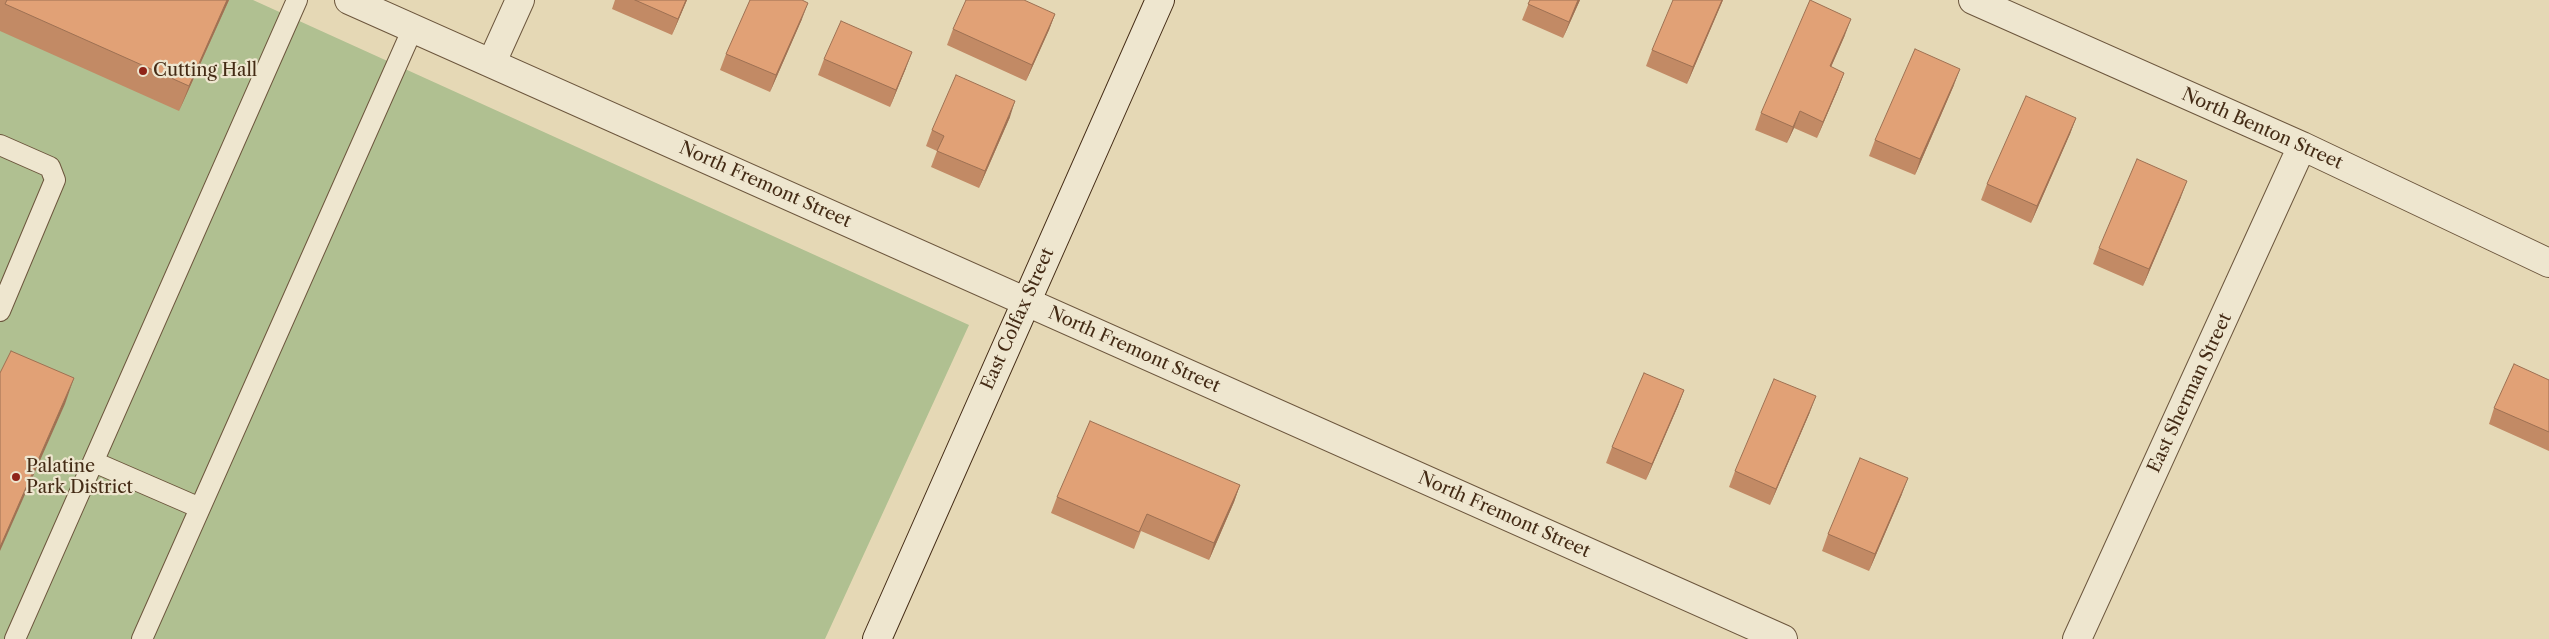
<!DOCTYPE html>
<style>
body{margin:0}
canvas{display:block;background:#e5d8b5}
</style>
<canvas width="2549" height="639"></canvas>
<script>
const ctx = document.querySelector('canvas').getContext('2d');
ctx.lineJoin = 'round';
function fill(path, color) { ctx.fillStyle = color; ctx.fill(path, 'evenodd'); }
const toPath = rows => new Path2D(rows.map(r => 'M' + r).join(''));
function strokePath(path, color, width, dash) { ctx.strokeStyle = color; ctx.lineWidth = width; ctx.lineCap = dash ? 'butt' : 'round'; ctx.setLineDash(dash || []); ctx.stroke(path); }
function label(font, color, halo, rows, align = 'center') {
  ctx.font = font + ' "Libre Caslon Text",serif'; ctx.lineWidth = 4.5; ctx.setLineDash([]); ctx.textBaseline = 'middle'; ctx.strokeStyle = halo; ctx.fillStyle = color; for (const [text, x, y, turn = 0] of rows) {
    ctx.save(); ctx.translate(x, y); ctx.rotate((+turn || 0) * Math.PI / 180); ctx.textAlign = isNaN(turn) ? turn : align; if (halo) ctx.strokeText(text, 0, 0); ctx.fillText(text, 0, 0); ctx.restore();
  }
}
const green = toPath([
 [0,0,253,0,969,325,825,639,0,639]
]);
const lane = toPath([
 [0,145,50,167,55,180,0,311],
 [94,462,200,508],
 [15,639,297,0],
 [142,639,413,28]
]);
const street = toPath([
 [349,0,1783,639],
 [1973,0,2302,146,2549,263],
 [492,62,520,0],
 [2077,639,2302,146]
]);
const secondary = toPath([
 [877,639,1160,0]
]);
const wall = toPath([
 [0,0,229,0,179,111,0,31],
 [615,0,687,0,672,35,612,9],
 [1530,0,1580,0,1563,38,1522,20],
 [1723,0,1687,84,1646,66,1652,50],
 [1055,14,1049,30,1026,81,947,45,953,29],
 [802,19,770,92,720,70,726,54],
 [1845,35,1831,67,1844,73,1838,89,1817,138,1794,128,1787,143,1755,130,1761,113],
 [824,59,906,68,890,107,818,75],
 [1954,85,1915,175,1869,156,1875,140],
 [1010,117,979,188,931,167,937,151,926,146,932,130],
 [2076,118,2070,134,2031,223,1981,200,1987,184],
 [2181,197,2143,286,2093,264,2099,248],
 [2549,380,2549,451,2489,424,2494,408],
 [1684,390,1678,406,1646,480,1606,463,1612,447],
 [1810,412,1770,505,1729,487,1735,471],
 [1240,485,1234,502,1209,560,1141,531,1134,549,1051,513,1057,497],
 [1902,494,1869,571,1822,551,1828,534]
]);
const shadedWall = toPath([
 [227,0,229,0,179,111,189,86],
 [686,0,687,0,672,35,678,19],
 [1578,0,1580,0,1563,38,1569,22],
 [1722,0,1723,0,1687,84,1693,67],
 [808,3,802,19,770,92,776,75],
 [1055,14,1049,30,1026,81,1032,65],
 [1851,19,1845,35,1824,83,1830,66],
 [912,52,906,68,890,107,896,90],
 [1960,69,1954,85,1915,175,1920,159],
 [1844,73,1838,89,1817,138,1823,122],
 [1015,101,1010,117,979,188,985,171],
 [1800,111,1794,128,1787,143,1793,127],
 [2076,118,2070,134,2031,223,2037,206],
 [2187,181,2181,197,2143,286,2149,269],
 [74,378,65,404,0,551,0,547],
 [1684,390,1678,406,1646,480,1652,464],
 [1816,396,1810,412,1770,505,1776,489],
 [1908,478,1902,494,1869,571,1875,554],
 [1240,485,1234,502,1209,560,1214,543]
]);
const building = toPath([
 [7,0,227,0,189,86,5,4,7,0],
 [635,0,686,0,678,19,635,0],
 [750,0,802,0,808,3,776,75,726,54,750,0],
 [966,0,1024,0,1055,14,1032,65,953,29,966,0],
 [1530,0,1578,0,1569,22,1528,4,1530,0],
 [1673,0,1722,0,1693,67,1652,50,1673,0],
 [1810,0,1851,19,1830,66,1844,73,1823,122,1800,111,1793,127,1761,113,1810,0],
 [841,21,912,52,896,90,824,59,841,21],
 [1915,49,1960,69,1920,159,1875,140,1915,49],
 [956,75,1015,101,985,171,937,151,944,136,932,130,956,75],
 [2026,96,2076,118,2037,206,1987,184,2026,96],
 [2137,159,2187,181,2149,269,2099,248,2137,159],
 [11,351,74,378,0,547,0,373,11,351],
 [2514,364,2549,380,2549,432,2494,408,2514,364],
 [1644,373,1684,390,1652,464,1612,447,1644,373],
 [1774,379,1816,396,1776,489,1735,471,1774,379],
 [1090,421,1240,485,1214,543,1147,514,1139,532,1057,497,1090,421],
 [1860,458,1908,478,1875,554,1828,534,1860,458]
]);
const markers = [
 [143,71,5,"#8f2418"],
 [16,477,5,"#8f2418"]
];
const poiNames = [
 ["Cutting Hall",153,71],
 ["Palatine",26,467],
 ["Park District",26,488]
];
const streetNames = [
 ["North Benton Street",2262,129,24],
 ["North Fremont Street",765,185,24],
 ["East Colfax Street",1018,319,-66],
 ["North Fremont Street",1134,350,24],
 ["East Sherman Street",2190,393,-65],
 ["North Fremont Street",1504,515,24]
];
fill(green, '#b0c091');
strokePath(lane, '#6c563d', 22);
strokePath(street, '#6c563d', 30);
strokePath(secondary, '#442b15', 30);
strokePath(lane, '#eee6cf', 20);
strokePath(street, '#eee6cf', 28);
strokePath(secondary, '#eee6cf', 28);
fill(wall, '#c28a65');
fill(shadedWall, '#9e7153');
fill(building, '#e1a176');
strokePath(building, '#9e7153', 1);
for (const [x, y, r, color] of markers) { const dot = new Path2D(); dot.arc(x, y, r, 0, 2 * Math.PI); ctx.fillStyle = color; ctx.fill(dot); strokePath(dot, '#eee6cf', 2); }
label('18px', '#442b15', '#eee6cf', poiNames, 'left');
label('18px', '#442b15', '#eee6cf', streetNames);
</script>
